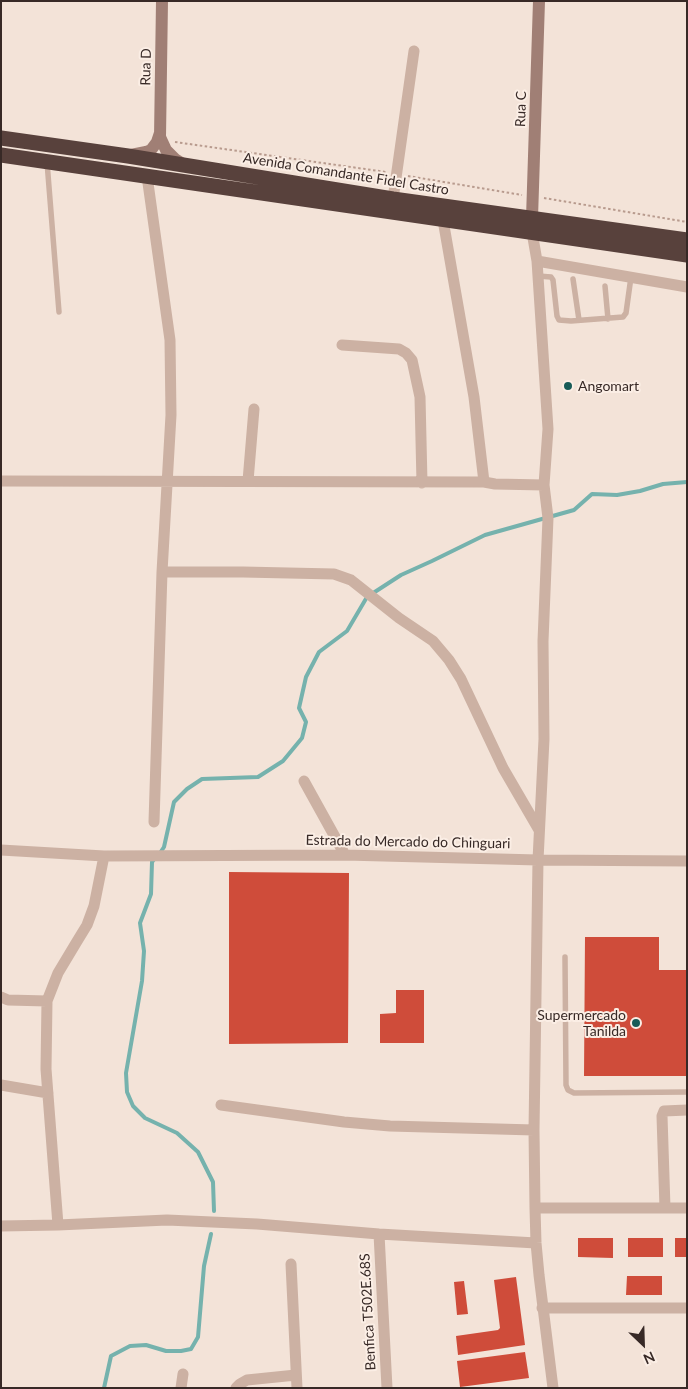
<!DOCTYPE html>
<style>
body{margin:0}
#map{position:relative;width:688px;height:1389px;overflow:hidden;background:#f3e3d8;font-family:Lato,sans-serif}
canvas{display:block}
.frame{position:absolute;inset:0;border:2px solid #372926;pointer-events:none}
.north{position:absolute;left:618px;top:1319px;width:50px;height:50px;-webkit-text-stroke:4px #fbeee5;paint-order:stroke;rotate:156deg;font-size:14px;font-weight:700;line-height:20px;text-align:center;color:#372926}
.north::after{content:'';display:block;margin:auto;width:18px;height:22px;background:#372926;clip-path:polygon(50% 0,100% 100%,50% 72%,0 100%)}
</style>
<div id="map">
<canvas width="688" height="1389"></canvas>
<div class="frame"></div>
<div class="north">N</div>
</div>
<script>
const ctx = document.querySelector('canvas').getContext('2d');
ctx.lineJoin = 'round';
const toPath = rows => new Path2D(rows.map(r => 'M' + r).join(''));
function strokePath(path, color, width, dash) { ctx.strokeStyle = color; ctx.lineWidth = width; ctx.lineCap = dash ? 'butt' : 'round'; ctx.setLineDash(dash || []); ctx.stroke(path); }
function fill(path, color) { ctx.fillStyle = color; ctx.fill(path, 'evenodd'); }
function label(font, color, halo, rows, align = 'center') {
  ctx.font = font + ' Lato,sans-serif'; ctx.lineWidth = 4; ctx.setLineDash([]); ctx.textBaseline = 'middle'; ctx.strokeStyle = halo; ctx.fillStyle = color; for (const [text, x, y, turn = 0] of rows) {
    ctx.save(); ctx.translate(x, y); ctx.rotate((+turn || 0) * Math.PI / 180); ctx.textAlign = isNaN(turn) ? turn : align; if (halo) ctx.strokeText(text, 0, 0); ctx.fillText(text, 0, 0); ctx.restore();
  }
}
const stream = toPath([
 [160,853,164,847,174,802,187,789,202,779,258,777,283,761,302,738,306,722,299,708,306,677,319,652,347,631,367,597,401,575,432,561,485,535,574,510,592,494,617,495,640,491,663,484,687,482],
 [155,858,152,862,151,894,140,923,144,951,142,981,126,1073,127,1092,133,1106,145,1118,177,1133,198,1152,213,1182,214,1211],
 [104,1388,111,1356,130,1346,146,1345,166,1351,181,1351,191,1349,198,1337,204,1266,211,1234]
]);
const building = toPath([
 [229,872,349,873,348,1043,229,1044],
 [585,937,659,937,659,970,687,970,687,1076,584,1076],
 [396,990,424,990,424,1043,380,1043,380,1014,396,1013],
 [578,1238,613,1238,613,1258,578,1257],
 [628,1238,663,1238,663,1257,628,1257],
 [675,1238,687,1238,687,1257,675,1257],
 [627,1276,662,1276,662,1295,626,1295],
 [516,1277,525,1345,458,1355,456,1336,498,1330,500,1328,494,1280],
 [464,1281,468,1314,457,1315,454,1282],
 [525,1352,529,1378,460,1387,457,1361]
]);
const path = toPath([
 [175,142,386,172],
 [408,176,522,195],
 [544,198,687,222]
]);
const lane = toPath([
 [47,162,59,312],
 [538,276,551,277,553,280,557,316,559,320,571,321,623,317,626,313,631,277],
 [573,279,579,320],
 [605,286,608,319],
 [565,957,566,1085,568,1090,574,1093,687,1092]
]);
const street = toPath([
 [147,176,170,340,171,415,162,572,154,822],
 [393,199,414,51],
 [443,220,474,397,484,482],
 [532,232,537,261,548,429,544,485,548,518,543,641,544,739,538,860,534,1130,535,1208,536,1243,539,1275,553,1388],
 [537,261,687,287],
 [342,345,399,349,406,353,412,360,420,397,422,483],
 [1,481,484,482,495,484,544,485],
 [248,481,254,409],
 [162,572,243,572,334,574,351,580,399,618,433,641,449,660,461,679,503,768,539,830],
 [304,781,345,855],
 [1,850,104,856,345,855,538,860,687,861],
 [1,997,8,1000,47,1001],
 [1,1085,48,1093],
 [221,1105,344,1122,390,1126,534,1130],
 [535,1208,687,1208],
 [665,1208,662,1116,664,1111,687,1110],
 [58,1225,46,1069,47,1001,58,973,76,943,87,925,94,906,104,856],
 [1,1226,58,1225,167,1220,257,1224,379,1234,536,1243],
 [379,1234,387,1388],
 [291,1264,297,1388],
 [542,1308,687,1308],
 [181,1388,183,1374],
 [236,1388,240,1384,247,1380,296,1375]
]);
const secondary = toPath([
 [162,1,160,137,166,150,175,159,183,164],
 [131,155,146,152,151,150,157,142,160,133],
 [532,218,539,1]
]);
const highway = toPath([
 [1,138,128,156,393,199,687,240],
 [1,155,687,255]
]);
const markers = [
 [568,386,5,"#185b57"],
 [636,1023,5,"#185b57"]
];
const streetNames = [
 ["Rua D",146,67,-89],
 ["Rua C",521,109,-88],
 ["Avenida Comandante Fidel Castro",346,174,9],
 ["Estrada do Mercado do Chinguari",408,842,1],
 ["Benfica T502E.68S",368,1312,-93]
];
const poiNames = [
 ["Angomart",578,386],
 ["Supermercado",626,1015,"right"],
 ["Tanilda",626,1031,"right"]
];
strokePath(stream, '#75b2ad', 4);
fill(building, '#cf4c3a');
strokePath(path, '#b89b8e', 2, [2.5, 2.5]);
strokePath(lane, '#ccb1a3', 5.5);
strokePath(street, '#ccb1a3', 11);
strokePath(secondary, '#a07f75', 12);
strokePath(highway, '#58413c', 15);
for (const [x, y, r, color] of markers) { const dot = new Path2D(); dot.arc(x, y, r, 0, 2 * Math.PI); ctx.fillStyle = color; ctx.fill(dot); strokePath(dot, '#fbeee5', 2); }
label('14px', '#372926', '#fbeee5', streetNames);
label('14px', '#372926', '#fbeee5', poiNames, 'left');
</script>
